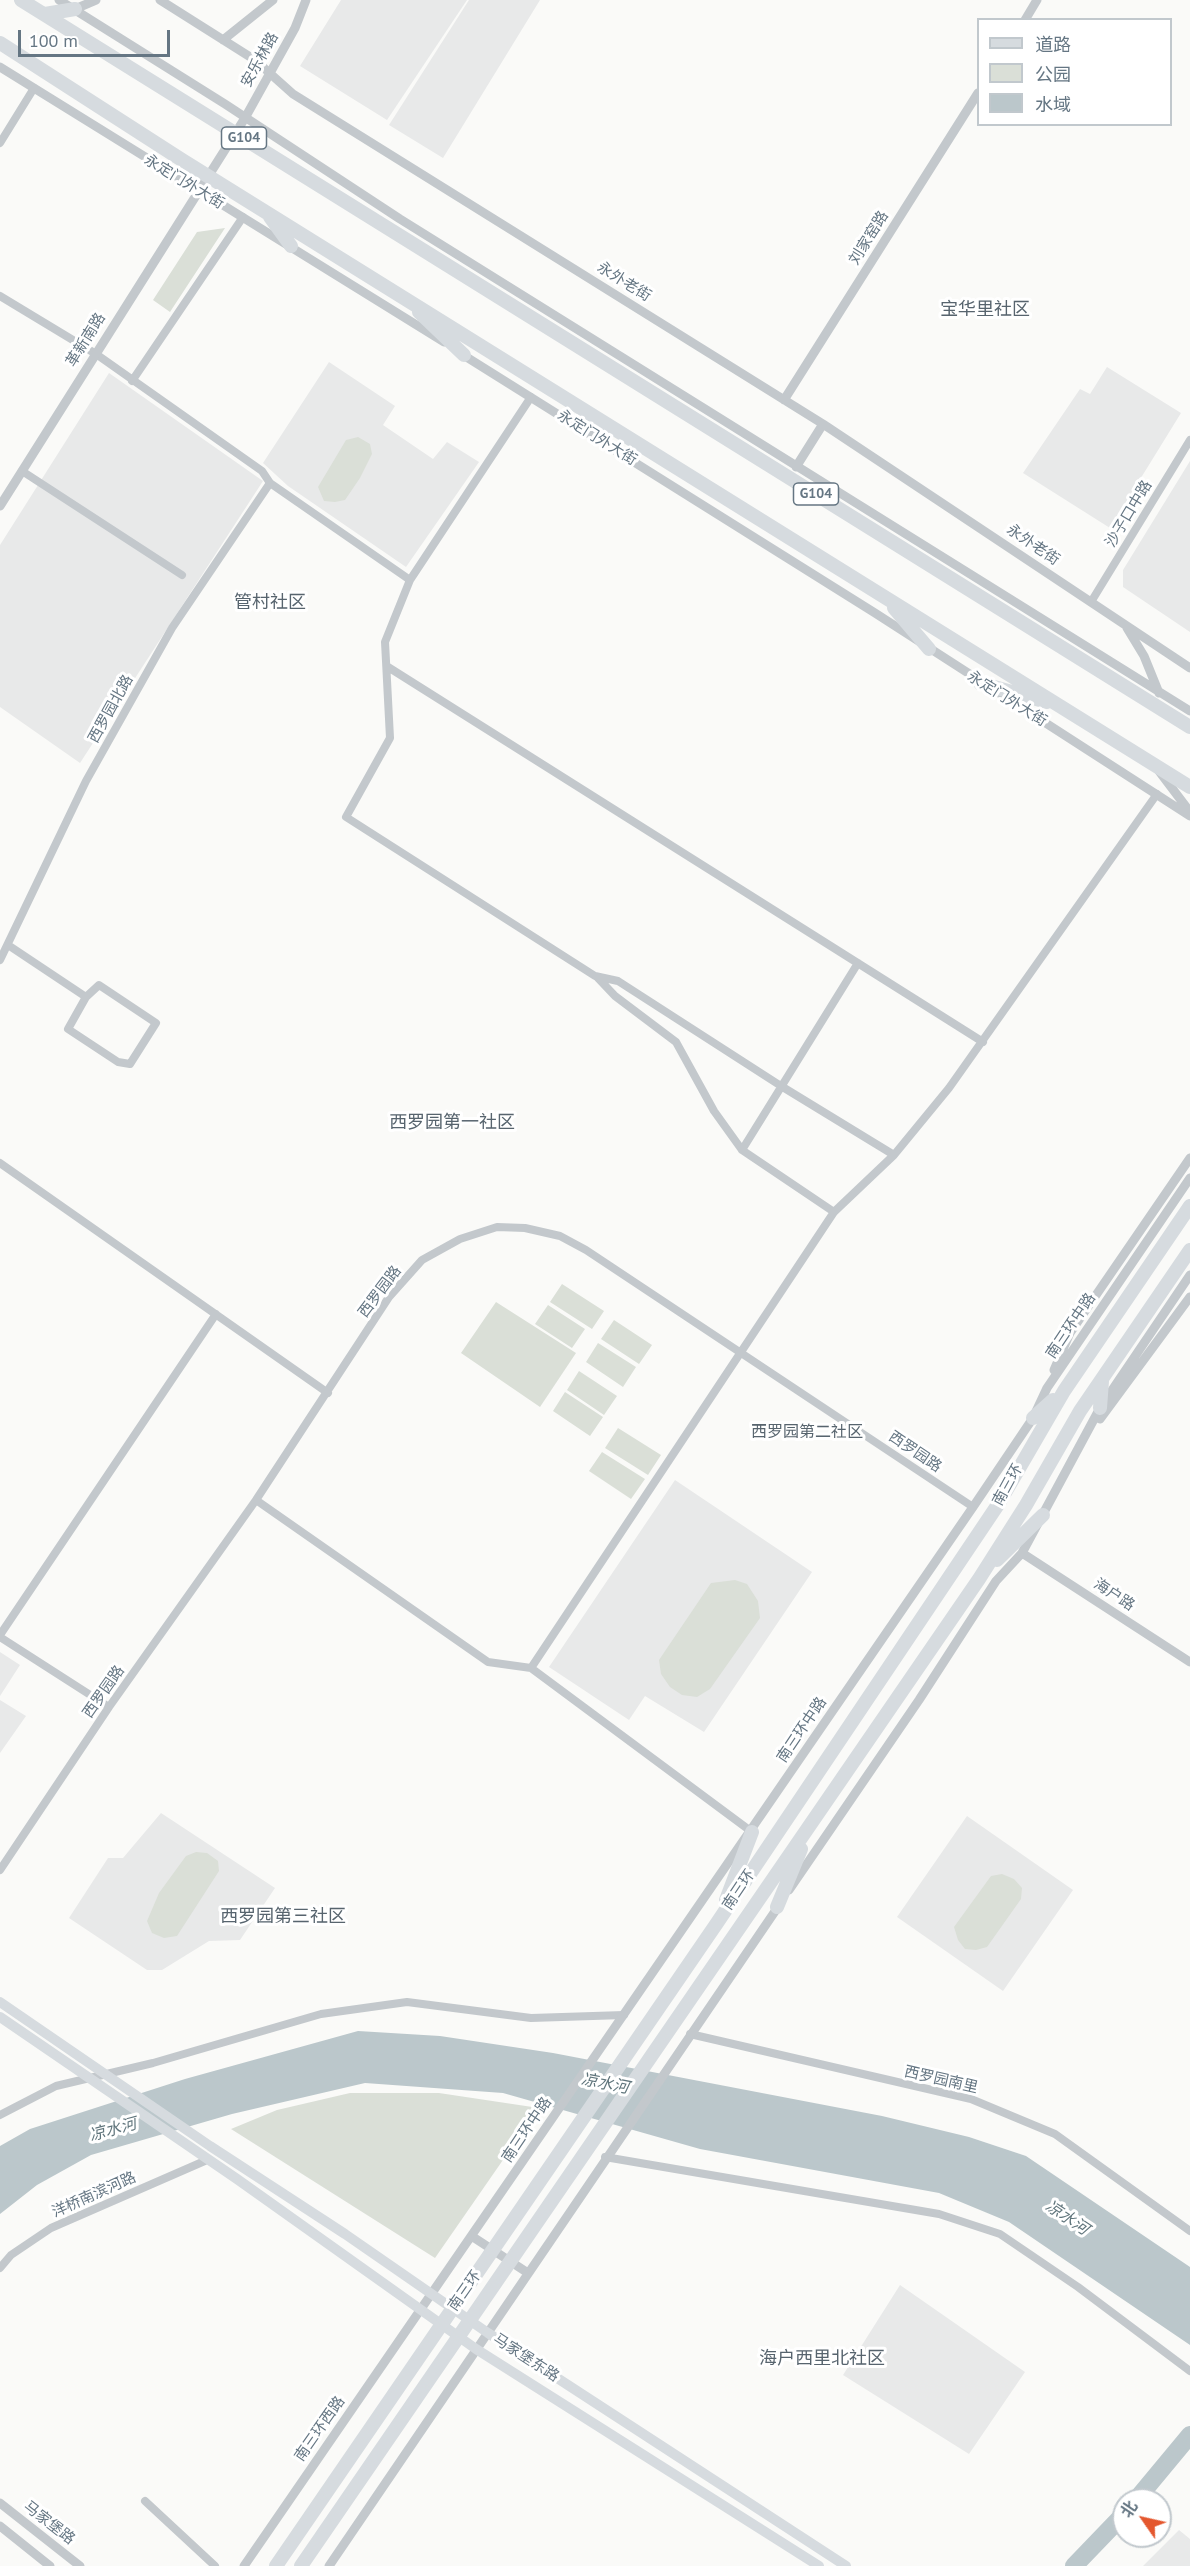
<!DOCTYPE html>
<meta charset="utf-8">
<style>
body{margin:0}
#map{position:relative;width:1190px;height:2566px;overflow:hidden;background:#fafaf8;font-family:"PT Sans","Noto Sans SC",sans-serif}
canvas{display:block}
.legend{position:absolute;left:977px;top:18px;width:195px;height:108px;box-sizing:border-box;background:#fff;border:2px solid #c1c8cd;margin:0;padding:8px 10px;list-style:none;font-size:18px;color:#657683}
.legend li{display:flex;align-items:center;gap:12px;height:30px}
.legend b{width:30px;border:2px solid #c1c8cd}
.north{position:absolute;left:1112px;top:2488px;width:60px;height:60px;box-sizing:border-box;background:#fff;border:2px solid #c1c8cd;border-radius:50%;rotate:304deg;font-size:16px;font-weight:700;line-height:24px;text-align:center;color:#657683}
.north::after{content:'';display:block;margin:auto;width:21px;height:27px;background:#e4572e;clip-path:polygon(50% 0,100% 100%,50% 72%,0 100%)}
.scale{position:absolute;left:18px;top:30px;width:152px;height:27px;box-sizing:border-box;border:3px solid #657683;border-top:0;padding-left:8px;font-size:18px;line-height:21px;white-space:nowrap;color:#657683;-webkit-text-stroke:4px #fff;paint-order:stroke}
</style>
<div id="map">
<canvas width="1190" height="2566"></canvas>
<ul class="legend">
<li><b style="height:8px;background:#d6dbdf"></b>道路</li>
<li><b style="height:16px;background:#dadfd7"></b>公园</li>
<li><b style="height:16px;background:#bbc7cb"></b>水域</li>
</ul>
<div class="north">北</div>
<div class="scale">100 m</div>
</div>
<script>
const ctx = document.querySelector('canvas').getContext('2d');
ctx.lineJoin = 'round';
function fill(path, color) { ctx.fillStyle = color; ctx.fill(path, 'evenodd'); }
const toPath = rows => new Path2D(rows.map(r => 'M' + r).join(''));
function strokePath(path, color, width, dash) { ctx.strokeStyle = color; ctx.lineWidth = width; ctx.lineCap = dash ? 'butt' : 'round'; ctx.setLineDash(dash || []); ctx.stroke(path); }
function label(font, color, halo, rows, align = 'center') {
  ctx.font = font + ' "PT Sans","Noto Sans SC",sans-serif'; ctx.lineWidth = 6; ctx.setLineDash([]); ctx.textBaseline = 'middle'; ctx.strokeStyle = halo; ctx.fillStyle = color; for (const [text, x, y, turn = 0] of rows) {
    ctx.save(); ctx.translate(x, y); ctx.rotate((+turn || 0) * Math.PI / 180); ctx.textAlign = isNaN(turn) ? turn : align; if (halo) ctx.strokeText(text, 0, 0); ctx.fillText(text, 0, 0); ctx.restore();
  }
}
const built = toPath([
 [341,0,467,0,387,120,300,66],
 [469,0,540,0,443,158,389,125],
 [329,362,395,406,383,425,433,459,447,442,479,462,406,567,288,486,263,463],
 [1107,367,1181,413,1110,528,1023,473,1080,389,1090,394],
 [109,373,263,481,80,763,0,707,0,545],
 [1190,461,1190,632,1123,587,1123,570],
 [675,1480,812,1572,704,1732,645,1696,629,1720,549,1667],
 [0,1652,20,1665,0,1696],
 [0,1700,26,1716,0,1753],
 [161,1813,275,1888,240,1940,209,1941,162,1970,147,1970,69,1918,108,1858,123,1858],
 [967,1816,1073,1890,1003,1991,897,1917],
 [900,2285,1025,2372,969,2454,843,2375],
 [1179,2530,1190,2539,1190,2566,1143,2566]
]);
const green = toPath([
 [225,228,170,312,153,300,197,232],
 [358,437,370,444,372,454,360,478,345,500,335,502,324,501,318,487,346,440],
 [562,1284,604,1311,592,1329,550,1302],
 [496,1302,576,1353,540,1407,461,1353],
 [548,1305,585,1329,572,1348,535,1324],
 [614,1320,652,1345,639,1364,601,1339],
 [598,1343,636,1367,623,1387,586,1362],
 [579,1371,617,1396,604,1415,567,1390],
 [565,1392,603,1417,590,1436,553,1411],
 [618,1428,661,1455,648,1475,605,1448],
 [602,1452,645,1479,631,1499,589,1471],
 [735,1580,747,1584,758,1601,760,1618,710,1689,697,1697,682,1695,670,1687,661,1674,659,1660,711,1583],
 [196,1852,207,1853,218,1861,219,1871,177,1936,164,1938,152,1933,147,1921,159,1893,186,1856],
 [1002,1874,1014,1879,1022,1888,1021,1899,987,1947,976,1950,965,1949,958,1940,954,1927,991,1876],
 [350,2093,439,2093,539,2108,435,2258,231,2129,277,2110]
]);
const water = toPath([
 [358,2031,440,2036,553,2053,882,2116,969,2137,1026,2156,1190,2267,1190,2345,1009,2222,939,2193,700,2149,503,2093,365,2083,232,2114,91,2155,37,2185,0,2214,0,2146,30,2129,185,2079]
]);
const river = toPath([
 [1136,2500,1190,2435],
 [1074,2566,1124,2514]
]);
const minor = toPath([
 [0,143,34,88],
 [0,296,96,354,262,471,270,483,410,580],
 [132,381,243,217],
 [531,397,410,580,385,642,390,738,346,817,595,976,618,981,781,1086,894,1155],
 [22,471,182,575],
 [1091,602,1190,440],
 [388,667,983,1042],
 [8,945,86,997,99,985,156,1023,130,1064,118,1062,68,1029,86,997],
 [0,960,86,781,172,628,270,483],
 [597,977,615,996,676,1042,714,1111,742,1150,834,1212],
 [742,1150,858,963],
 [0,1163,328,1393],
 [256,1500,488,1662,531,1668,752,1832],
 [0,1635,216,1314],
 [0,1637,109,1707],
 [531,1668,834,1212,894,1155,949,1088,1157,794],
 [0,1870,109,1707,256,1500,389,1297,422,1260,460,1239,497,1227,525,1228,560,1236,586,1250,973,1507],
 [690,2034,971,2099,1055,2134,1190,2231],
 [0,2115,56,2086,153,2063,321,2014,407,2002,531,2018,624,2015],
 [605,2157,939,2214,1000,2234,1078,2287,1190,2371],
 [0,2268,11,2255,51,2228,207,2160],
 [145,2501,215,2566]
]);
const tertiary = toPath([
 [59,0,225,104,400,219,1190,711],
 [160,0,255,60,293,94,823,424,1190,668],
 [75,9,96,0],
 [1025,20,1037,0],
 [223,40,273,0],
 [0,67,444,342],
 [460,353,875,613,1190,816],
 [784,400,978,93],
 [796,467,823,424],
 [0,506,245,118,295,28,306,0],
 [1127,628,1144,656,1159,693],
 [1159,771,1190,812],
 [1054,1370,1070,1333,1190,1158],
 [1100,1419,1190,1297],
 [1022,1553,1190,1662],
 [789,1890,919,1700,996,1581,1022,1553,1100,1408,1190,1275],
 [473,2237,528,2273],
 [0,2503,80,2566],
 [0,2526,50,2566],
 [244,2566,973,1507,1033,1418,1047,1388,1190,1178],
 [329,2566,780,1904]
]);
const secondary = toPath([
 [0,2002,210,2146,345,2234,488,2333,846,2566],
 [0,2017,237,2179,476,2349,819,2566]
]);
const trunk = toPath([
 [21,0,1190,727],
 [45,14,75,9],
 [0,43,182,160,1190,787],
 [270,217,291,246],
 [419,312,464,355],
 [894,608,929,649],
 [980,683,1047,702],
 [1100,1408,1102,1381],
 [1033,1418,1053,1400],
 [997,1560,1043,1515],
 [726,1900,752,1832],
 [777,1907,801,1849],
 [276,2566,717,1923,999,1503,1064,1391,1190,1206],
 [301,2566,979,1579,1026,1505,1080,1411,1190,1250]
]);
const shields = [
 [244,138,45],
 [816,494,45]
];
const shieldNames = [
 ["G104",244,138],
 ["G104",816,494]
];
const streetNames = [
 ["安乐林路",260,60,-61],
 ["永定门外大街",184,182,31],
 ["刘家窑路",869,238,-58],
 ["永外老街",624,282,32],
 ["革新南路",86,340,-58],
 ["永定门外大街",597,438,32],
 ["沙子口中路",1129,514,-59],
 ["永外老街",1033,545,34],
 ["永定门外大街",1007,699,32],
 ["西罗园北路",111,709,-61],
 ["西罗园路",380,1292,-53],
 ["南三环中路",1071,1326,-56],
 ["西罗园路",915,1452,34],
 ["南三环",1008,1485,-61],
 ["海户路",1114,1595,33],
 ["西罗园路",104,1692,-55],
 ["南三环中路",802,1730,-56],
 ["南三环",739,1890,-56],
 ["西罗园南里",941,2080,13],
 ["南三环中路",527,2130,-56],
 ["洋桥南滨河路",94,2195,-24],
 ["南三环",465,2291,-55],
 ["马家堡东路",526,2358,33],
 ["南三环西路",320,2429,-55],
 ["马家堡路",49,2523,38]
];
const neighbourhoodNames = [
 ["西罗园第二社区",807,1432]
];
const waterNames = [
 ["凉水河",605,2084,11],
 ["凉水河",113,2130,-15],
 ["凉水河",1067,2218,34]
];
const quarterNames = [
 ["宝华里社区",985,310],
 ["管村社区",270,603],
 ["西罗园第一社区",452,1123],
 ["西罗园第三社区",283,1917],
 ["海户西里北社区",822,2359]
];
fill(built, '#e8e9e9');
fill(green, '#dadfd7');
fill(water, '#bbc7cb');
strokePath(river, '#bbc7cb', 18);
strokePath(minor, '#c3c8cc', 8);
strokePath(tertiary, '#c3c8cc', 9);
strokePath(secondary, '#d6dbdf', 10);
strokePath(trunk, '#d6dbdf', 14);
for (const [x, y, w] of shields) { const box = new Path2D(); box.roundRect(x - w / 2, y - 11, w, 22, 4.5); ctx.fillStyle = '#fff'; ctx.fill(box); strokePath(box, '#657683', 1.5); }
label('bold 14px', '#657683', null, shieldNames);
label('15px', '#657683', '#fff', streetNames);
label('16px', '#57646e', '#fff', neighbourhoodNames);
label('italic 16px', '#60757c', '#fff', waterNames);
label('18px', '#57646e', '#fff', quarterNames);
</script>
